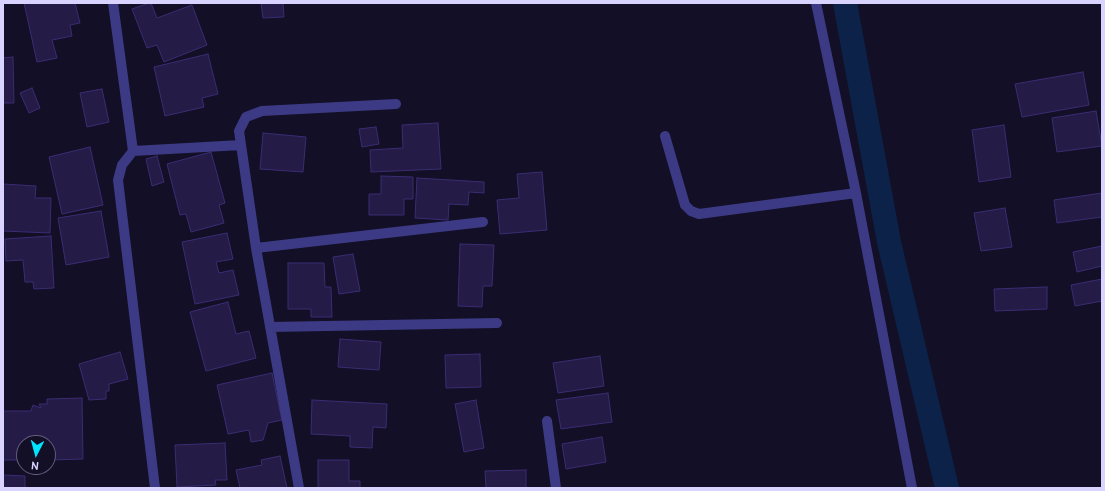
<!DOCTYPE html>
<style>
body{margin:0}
#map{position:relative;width:1105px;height:491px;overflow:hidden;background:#130f26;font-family:Cabin,sans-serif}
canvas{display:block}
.frame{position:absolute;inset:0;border:4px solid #d9d4ff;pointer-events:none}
.north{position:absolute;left:16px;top:435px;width:40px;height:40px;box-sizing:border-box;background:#130f26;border:1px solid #625e7d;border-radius:50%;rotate:186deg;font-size:11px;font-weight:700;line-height:16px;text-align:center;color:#d9d4ff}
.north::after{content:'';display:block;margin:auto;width:14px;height:18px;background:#00e5ff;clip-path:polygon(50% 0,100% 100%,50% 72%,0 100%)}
</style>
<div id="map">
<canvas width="1105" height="491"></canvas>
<div class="frame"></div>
<div class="north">N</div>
</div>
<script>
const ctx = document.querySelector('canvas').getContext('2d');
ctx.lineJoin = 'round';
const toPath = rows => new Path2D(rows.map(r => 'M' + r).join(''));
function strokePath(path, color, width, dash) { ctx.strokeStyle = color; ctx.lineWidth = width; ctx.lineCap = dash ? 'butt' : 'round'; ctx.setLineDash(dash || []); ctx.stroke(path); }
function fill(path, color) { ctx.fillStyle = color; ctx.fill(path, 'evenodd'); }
const canal = toPath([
 [845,3,889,242,947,488]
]);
const building = toPath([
 [24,3,75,3,80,23,70,25,72,36,52,40,57,58,37,62,24,3],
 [149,3,151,3,157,18,192,5,207,45,164,62,157,45,147,48,132,9,149,3],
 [261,3,283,3,284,17,263,18,261,3],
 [208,54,218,94,202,98,204,107,165,116,154,67,208,54],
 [13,57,14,103,3,103,3,58,13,57],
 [1083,72,1089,105,1022,117,1015,84,1083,72],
 [32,88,40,108,29,113,20,93,32,88],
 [102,89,109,122,87,127,80,93,102,89],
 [1096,111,1102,146,1057,152,1052,118,1096,111],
 [438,123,441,169,371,172,370,150,403,148,402,125,438,123],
 [1004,125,1011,177,979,182,972,130,1004,125],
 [376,127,379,144,362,147,359,129,376,127],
 [263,133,306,137,303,172,260,169,263,133],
 [90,147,103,205,62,214,49,157,90,147],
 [211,152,225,203,219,205,224,223,191,232,186,214,180,215,167,164,211,152],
 [157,156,164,182,152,186,146,159,157,156],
 [542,172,547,230,500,234,497,200,519,198,517,174,542,172],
 [381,176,413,177,413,199,404,199,404,215,369,215,369,194,381,194,381,176],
 [417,178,484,182,484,193,469,192,468,205,449,204,448,220,415,218,417,178],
 [3,184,36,186,35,198,51,198,50,233,3,231,3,184],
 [1102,193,1102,217,1057,223,1054,200,1102,193],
 [1005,208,1012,247,981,251,974,213,1005,208],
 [101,211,109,257,66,265,58,218,101,211],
 [227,233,233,259,216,262,219,273,233,270,239,295,195,304,182,242,227,233],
 [51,236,54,288,34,289,33,282,25,282,23,260,6,261,5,239,51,236],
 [460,244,494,245,492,286,483,286,482,307,458,306,460,244],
 [1102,246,1102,266,1077,272,1073,252,1102,246],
 [353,254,360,291,339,294,333,257,353,254],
 [288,263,324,263,325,287,331,287,332,317,311,317,311,309,288,309,288,263],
 [1102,279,1102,301,1075,306,1071,285,1102,279],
 [1047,287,1047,309,995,311,994,289,1047,287],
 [228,302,236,334,249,331,256,358,206,371,190,312,228,302],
 [340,339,381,342,379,370,338,367,340,339],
 [120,352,128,379,109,384,109,391,106,391,106,399,89,400,79,364,120,352],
 [480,354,481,387,446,388,445,355,480,354],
 [600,356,604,386,558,393,553,363,600,356],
 [272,373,282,420,268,423,263,440,251,442,249,430,228,434,217,385,272,373],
 [608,393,612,422,561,429,556,400,608,393],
 [82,398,83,459,48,460,48,443,24,443,24,460,3,460,3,411,31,411,33,405,41,408,39,404,47,404,47,399,82,398],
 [312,400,387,404,386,428,373,427,372,448,350,447,350,436,311,434,312,400],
 [476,400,484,448,464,452,455,404,476,400],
 [602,437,606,462,566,469,562,444,602,437],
 [225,443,227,480,215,480,216,485,177,487,175,445,225,443],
 [280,456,287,488,240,488,236,470,262,465,261,460,280,456],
 [318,460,349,460,349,481,360,481,360,488,318,488,318,460],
 [526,470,526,488,486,488,485,471,526,470],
 [3,475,25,476,25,488,3,488,3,475]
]);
const street = toPath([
 [113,3,133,151,122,165,118,180,155,488],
 [816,3,856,193,912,488],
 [665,136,685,205,691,211,699,214,856,193],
 [133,151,241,145],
 [256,248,483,222],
 [270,327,497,323],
 [547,421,556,488],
 [299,488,256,248,239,131,246,117,262,111,396,104]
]);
strokePath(canal, '#0c2248', 24);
fill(building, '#241b47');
strokePath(building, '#3b2d73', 1);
strokePath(street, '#3d3a85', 10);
</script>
